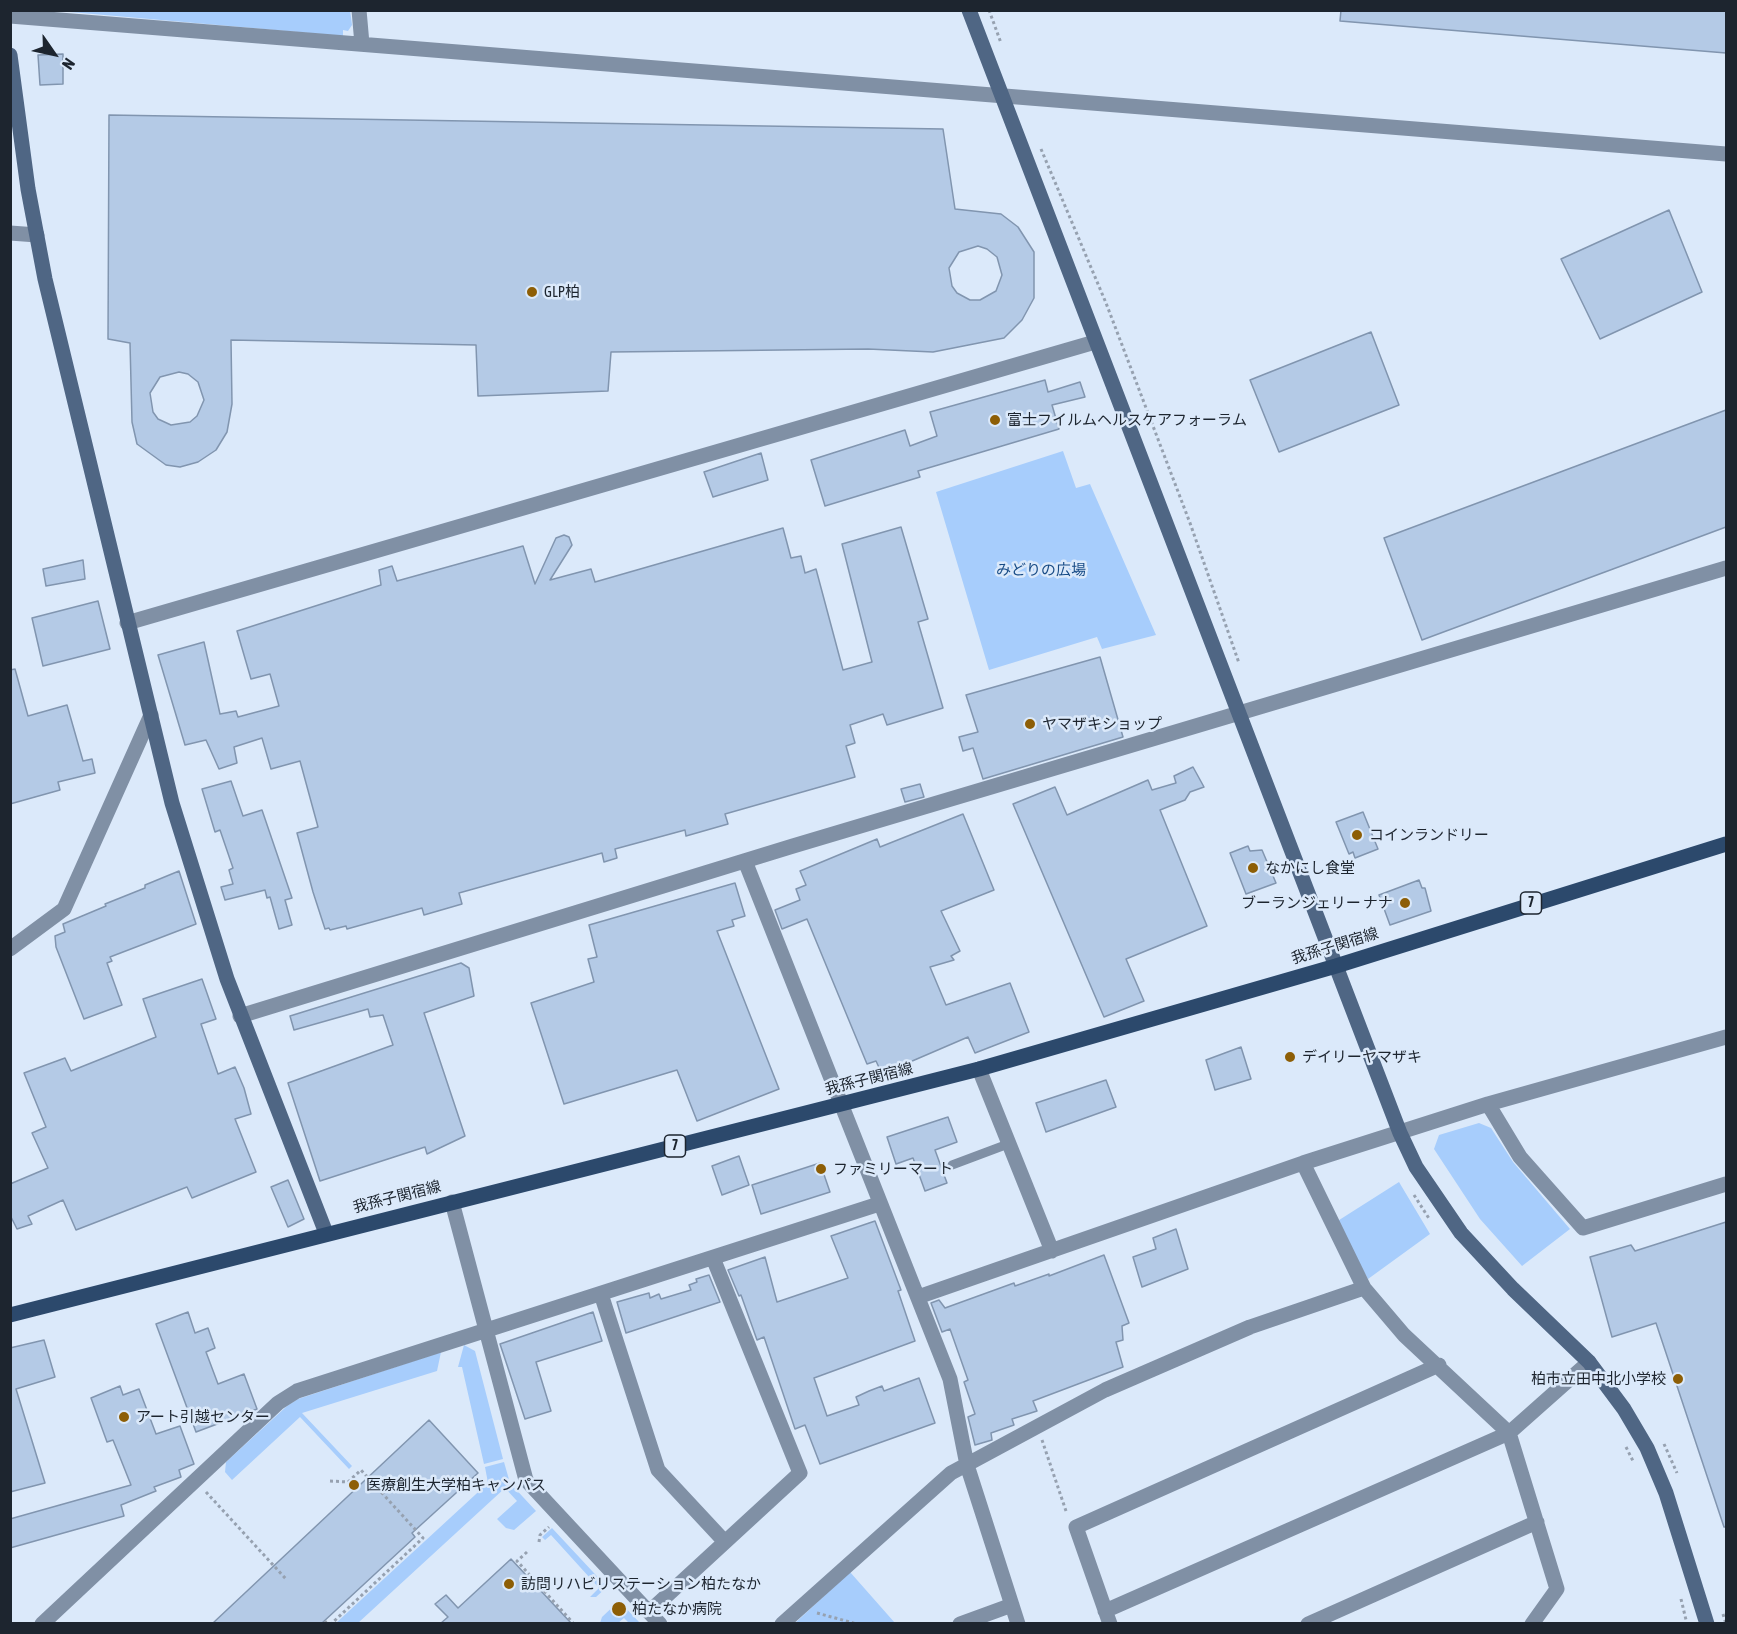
<!DOCTYPE html>
<meta charset="utf-8">
<style>
body{margin:0}
#map{position:relative;width:1737px;height:1634px;overflow:hidden;background:#dbe9fa;font-family:"Asap Condensed",sans-serif}
canvas{display:block}
.frame{position:absolute;inset:0;border:12px solid #1d252f;pointer-events:none}
.north{position:absolute;left:24px;top:24px;width:60px;height:60px;-webkit-text-stroke:4px #dbe9fa;paint-order:stroke;rotate:124deg;font-size:16px;font-weight:700;line-height:24px;text-align:center;color:#1d252f}
.north::after{content:'';display:block;margin:auto;width:21px;height:27px;background:#1d252f;clip-path:polygon(50% 0,100% 100%,50% 72%,0 100%)}
</style>
<div id="map">
<canvas width="1737" height="1634"></canvas>
<div class="frame"></div>
<div class="north">N</div>
</div>
<script>
const ctx = document.querySelector('canvas').getContext('2d');
ctx.lineJoin = 'round';
function fill(path, color) { ctx.fillStyle = color; ctx.fill(path, 'evenodd'); }
const toPath = rows => new Path2D(rows.map(r => 'M' + r).join(''));
function strokePath(path, color, width, dash) { ctx.strokeStyle = color; ctx.lineWidth = width; ctx.lineCap = dash ? 'butt' : 'round'; ctx.setLineDash(dash || []); ctx.stroke(path); }
function label(font, color, halo, rows, align = 'center') {
  ctx.font = font + ' "Asap Condensed","Noto Sans JP",sans-serif'; ctx.lineWidth = 5; ctx.setLineDash([]); ctx.textBaseline = 'middle'; ctx.strokeStyle = halo; ctx.fillStyle = color; for (const [text, x, y, turn = 0] of rows) {
    ctx.save(); ctx.translate(x, y); ctx.rotate((+turn || 0) * Math.PI / 180); ctx.textAlign = isNaN(turn) ? turn : align; if (halo) ctx.strokeText(text, 0, 0); ctx.fillText(text, 0, 0); ctx.restore();
  }
}
const green = toPath([
 [350,10,352,25,348,31,343,30,343,36,59,11],
 [1063,451,1076,488,1090,484,1156,635,1102,649,1097,637,989,670,936,492],
 [1479,1123,1491,1128,1513,1162,1570,1229,1522,1266,1480,1219,1434,1149,1439,1135],
 [1399,1182,1430,1234,1368,1279,1336,1222],
 [464,1345,475,1351,503,1459,484,1464,462,1367,458,1367],
 [441,1352,437,1371,302,1413,352,1466,349,1469,300,1417,232,1480,225,1472,226,1462,287,1406,298,1399],
 [504,1462,510,1483,536,1511,514,1530,506,1528,497,1519,517,1501,505,1488,358,1623,336,1623,488,1483,485,1467],
 [552,1528,607,1587,596,1597,590,1597,599,1588,551,1535,545,1540,542,1537],
 [850,1572,895,1623,794,1624],
 [619,1601,640,1623,629,1623,624,1618,618,1623,600,1623,602,1617]
]);
const building = toPath([
 [1341,10,1726,10,1726,53,1340,21,1341,10],
 [63,54,63,84,40,85,38,55,63,54],
 [109,115,943,129,955,209,1001,214,1018,227,1034,252,1034,298,1022,320,1004,338,933,352,868,349,611,352,608,391,478,396,476,345,231,340,232,404,227,432,216,450,198,462,180,467,166,465,137,444,132,422,130,343,108,339,109,115],
 [978,246,987,249,997,257,1002,275,996,291,980,300,970,300,957,293,952,286,949,268,959,252,978,246],
 [179,372,188,374,198,382,204,400,197,416,190,422,171,425,158,419,153,412,150,393,160,377,179,372],
 [1669,210,1702,292,1600,339,1561,259,1669,210],
 [1371,332,1399,405,1279,452,1250,380,1371,332],
 [1045,380,1048,392,1080,382,1085,397,1052,405,1059,429,918,471,920,477,825,506,811,460,905,430,910,446,937,436,930,412,1045,380],
 [1726,410,1726,527,1422,640,1384,538,1726,410],
 [761,453,768,480,713,497,704,472,761,453],
 [901,527,928,619,918,622,943,708,887,725,883,714,850,725,855,743,846,746,855,777,725,814,728,824,686,836,685,830,615,849,617,858,604,862,602,853,459,893,462,904,424,915,422,908,347,929,346,926,330,930,329,928,325,929,313,892,297,833,318,827,300,761,271,769,262,738,234,747,237,763,219,769,206,740,185,745,158,655,204,642,220,714,236,711,238,717,279,706,270,674,251,679,237,631,381,585,379,570,392,566,397,581,523,546,535,584,556,538,564,535,569,537,572,545,550,580,591,569,595,582,783,528,791,558,801,556,805,573,816,569,843,670,872,662,842,544,901,527],
 [83,560,85,579,46,586,43,569,83,560],
 [98,601,110,649,43,666,32,618,98,601],
 [1100,657,1123,737,983,779,973,748,963,751,959,737,978,732,966,695,1100,657],
 [15,669,28,716,67,705,83,761,92,759,95,773,58,782,60,790,10,804,10,670,15,669],
 [1193,767,1204,787,1190,792,1185,800,1160,810,1207,926,1126,959,1144,1001,1104,1017,1013,804,1055,787,1067,815,1148,780,1152,790,1176,783,1174,776,1193,767],
 [231,781,243,816,262,810,292,898,285,900,292,925,279,929,270,897,267,898,265,890,225,900,221,887,233,884,229,870,233,868,220,830,215,832,202,789,231,781],
 [920,784,924,797,905,802,901,789,920,784],
 [1363,812,1378,849,1355,858,1353,852,1349,854,1336,822,1363,812],
 [963,814,994,890,941,911,960,951,951,956,954,960,930,967,946,1005,1010,983,1029,1032,975,1053,968,1037,882,1074,876,1061,867,1064,807,919,782,929,775,910,800,900,796,889,806,885,800,871,877,839,880,847,963,814],
 [1248,846,1250,851,1262,850,1276,883,1246,894,1230,853,1248,846],
 [179,871,196,924,110,957,112,961,107,963,122,1005,84,1019,56,947,55,936,65,932,63,924,106,906,105,904,145,888,145,885,179,871],
 [1419,880,1422,888,1425,888,1431,911,1390,925,1379,895,1419,880],
 [735,883,745,916,732,920,734,926,717,931,779,1089,697,1121,677,1070,564,1104,531,1003,594,982,588,959,597,957,589,925,735,883],
 [461,963,469,968,474,996,424,1013,465,1136,427,1154,425,1147,320,1181,288,1083,393,1045,383,1015,370,1017,368,1009,294,1030,290,1016,461,963],
 [202,979,216,1019,201,1024,218,1074,235,1067,244,1088,251,1114,235,1119,256,1172,192,1198,187,1187,76,1230,63,1200,28,1216,32,1224,17,1229,10,1215,10,1184,48,1168,32,1133,46,1127,24,1073,65,1058,71,1071,156,1037,143,999,202,979],
 [1241,1047,1251,1079,1215,1090,1206,1060,1241,1047],
 [1106,1080,1116,1107,1046,1132,1036,1103,1106,1080],
 [948,1117,957,1142,935,1150,947,1183,925,1191,913,1158,896,1164,887,1137,948,1117],
 [739,1156,749,1185,722,1195,712,1166,739,1156],
 [820,1163,830,1192,761,1214,752,1185,820,1163],
 [288,1180,304,1219,288,1227,271,1187,288,1180],
 [875,1221,901,1290,898,1291,915,1341,814,1378,827,1416,859,1405,856,1397,869,1391,882,1386,884,1391,919,1378,935,1423,820,1464,805,1425,795,1429,764,1337,757,1340,741,1295,739,1296,728,1270,765,1257,777,1302,848,1278,831,1236,875,1221],
 [1726,1222,1726,1527,1724,1527,1656,1323,1612,1337,1590,1257,1631,1245,1635,1251,1726,1222],
 [1176,1229,1188,1269,1142,1287,1133,1257,1156,1249,1153,1238,1176,1229],
 [1104,1255,1129,1323,1122,1326,1123,1340,1116,1342,1123,1367,1033,1401,1037,1411,1012,1419,1014,1425,991,1433,992,1440,975,1445,968,1417,975,1414,964,1382,968,1380,950,1329,942,1332,931,1303,939,1300,945,1308,1014,1283,1015,1286,1049,1274,1049,1276,1104,1255],
 [709,1275,720,1302,626,1333,617,1302,649,1293,650,1298,659,1294,661,1299,691,1290,689,1285,697,1282,696,1279,709,1275],
 [188,1312,195,1333,208,1328,215,1348,206,1352,218,1384,244,1374,257,1409,196,1432,156,1324,188,1312],
 [593,1312,602,1341,536,1362,551,1411,525,1419,500,1344,593,1312],
 [44,1340,55,1377,16,1389,45,1483,10,1492,10,1348,44,1340],
 [120,1386,123,1395,139,1389,156,1434,180,1426,194,1464,179,1470,181,1477,154,1487,156,1491,121,1505,124,1516,10,1548,10,1519,131,1485,113,1440,107,1442,91,1398,120,1386],
 [429,1420,478,1473,412,1533,415,1537,322,1623,213,1623,429,1420],
 [511,1559,571,1623,441,1623,448,1617,435,1604,446,1595,458,1608,511,1559]
]);
const path = toPath([
 [989,10,1001,43],
 [1041,149,1106,303,1190,523,1239,663],
 [1414,1195,1430,1220],
 [1042,1440,1067,1514],
 [1664,1444,1677,1473],
 [1626,1447,1634,1463],
 [330,1481,348,1482,361,1470,423,1538,331,1624],
 [206,1492,286,1579],
 [539,1542,540,1535,549,1527],
 [527,1552,517,1561,574,1624],
 [1681,1599,1687,1624],
 [817,1613,857,1624],
 [1723,1614,1726,1624],
 [325,1621,327,1624]
]);
const lane = toPath([
 [952,1165,1008,1144]
]);
const street = toPath([
 [359,10,362,44],
 [10,16,1726,154],
 [10,233,37,235],
 [127,623,1095,342],
 [745,861,950,1379,967,1465,1018,1624],
 [10,949,64,909,151,715],
 [240,1016,793,846,1726,568],
 [979,1069,1052,1251],
 [1488,1104,1520,1157,1583,1228,1726,1184],
 [1303,1163,1364,1288,1404,1335,1509,1433,1557,1589,1532,1624],
 [452,1202,526,1480,660,1624],
 [601,1294,658,1470,725,1542],
 [918,1297,1303,1163,1488,1104,1726,1037],
 [1105,1611,1509,1433,1589,1362],
 [649,1612,800,1473,713,1258],
 [42,1624,278,1403,297,1391,879,1204],
 [782,1624,951,1473,1105,1390,1250,1327,1364,1288],
 [960,1624,1012,1605],
 [1110,1624,1076,1527,1439,1365],
 [1308,1624,1537,1522]
]);
const secondary = toPath([
 [969,10,1400,1133,1416,1167,1461,1233,1513,1289,1589,1362,1624,1409,1647,1448,1666,1493,1707,1624],
 [10,55,28,189,45,279,172,803,227,979,326,1233]
]);
const primary = toPath([
 [10,1315,979,1069,1336,966,1726,844]
]);
const markers = [
 [532,292,6,"#8d5e06"],
 [995,420,6,"#8d5e06"],
 [1030,724,6,"#8d5e06"],
 [1357,835,6,"#8d5e06"],
 [1253,868,6,"#8d5e06"],
 [1405,903,6,"#8d5e06"],
 [1290,1057,6,"#8d5e06"],
 [821,1169,6,"#8d5e06"],
 [1678,1379,6,"#8d5e06"],
 [124,1417,6,"#8d5e06"],
 [354,1485,6,"#8d5e06"],
 [509,1584,6,"#8d5e06"],
 [619,1609,8,"#8d5e06"]
];
const shields = [
 [1531,903,21],
 [675,1146,21]
];
const shieldNames = [
 ["7",1531,903],
 ["7",675,1146]
];
const poiNames = [
 ["GLP柏",544,292],
 ["富士フイルムヘルスケアフォーラム",1007,420],
 ["ヤマザキショップ",1042,724],
 ["コインランドリー",1369,835],
 ["なかにし食堂",1265,868],
 ["ブーランジェリー ナナ",1393,903,"right"],
 ["デイリーヤマザキ",1302,1057],
 ["ファミリーマート",833,1169],
 ["柏市立田中北小学校",1666,1379,"right"],
 ["アート引越センター",136,1417],
 ["医療創生大学柏キャンパス",366,1485],
 ["訪問リハビリステーション柏たなか",521,1584],
 ["柏たなか病院",632,1609]
];
const parkNames = [
 ["みどりの広場",1041,570]
];
const streetNames = [
 ["我孫子関宿線",1335,946,-17],
 ["我孫子関宿線",869,1079,-14],
 ["我孫子関宿線",397,1197,-14]
];
fill(green, '#a7cdfc');
fill(building, '#b4cae6');
strokePath(building, '#8195af', 1.5);
strokePath(path, '#96a1b0', 3, [3, 3]);
strokePath(lane, '#8090a5', 9);
strokePath(street, '#8090a5', 15);
strokePath(secondary, '#4f6684', 15);
strokePath(primary, '#2c496c', 15);
for (const [x, y, r, color] of markers) { const dot = new Path2D(); dot.arc(x, y, r, 0, 2 * Math.PI); ctx.fillStyle = color; ctx.fill(dot); strokePath(dot, '#dbe9fa', 2); }
for (const [x, y, w] of shields) { const box = new Path2D(); box.roundRect(x - w / 2, y - 11, w, 22, 4.5); ctx.fillStyle = '#dbe9fa'; ctx.fill(box); strokePath(box, '#1d252f', 1.5); }
label('bold 14px', '#1d252f', null, shieldNames);
label('15px', '#1d252f', '#dbe9fa', poiNames, 'left');
label('15px', '#174b86', '#dbe9fa', parkNames);
label('15px', '#1d252f', '#dbe9fa', streetNames);
</script>
